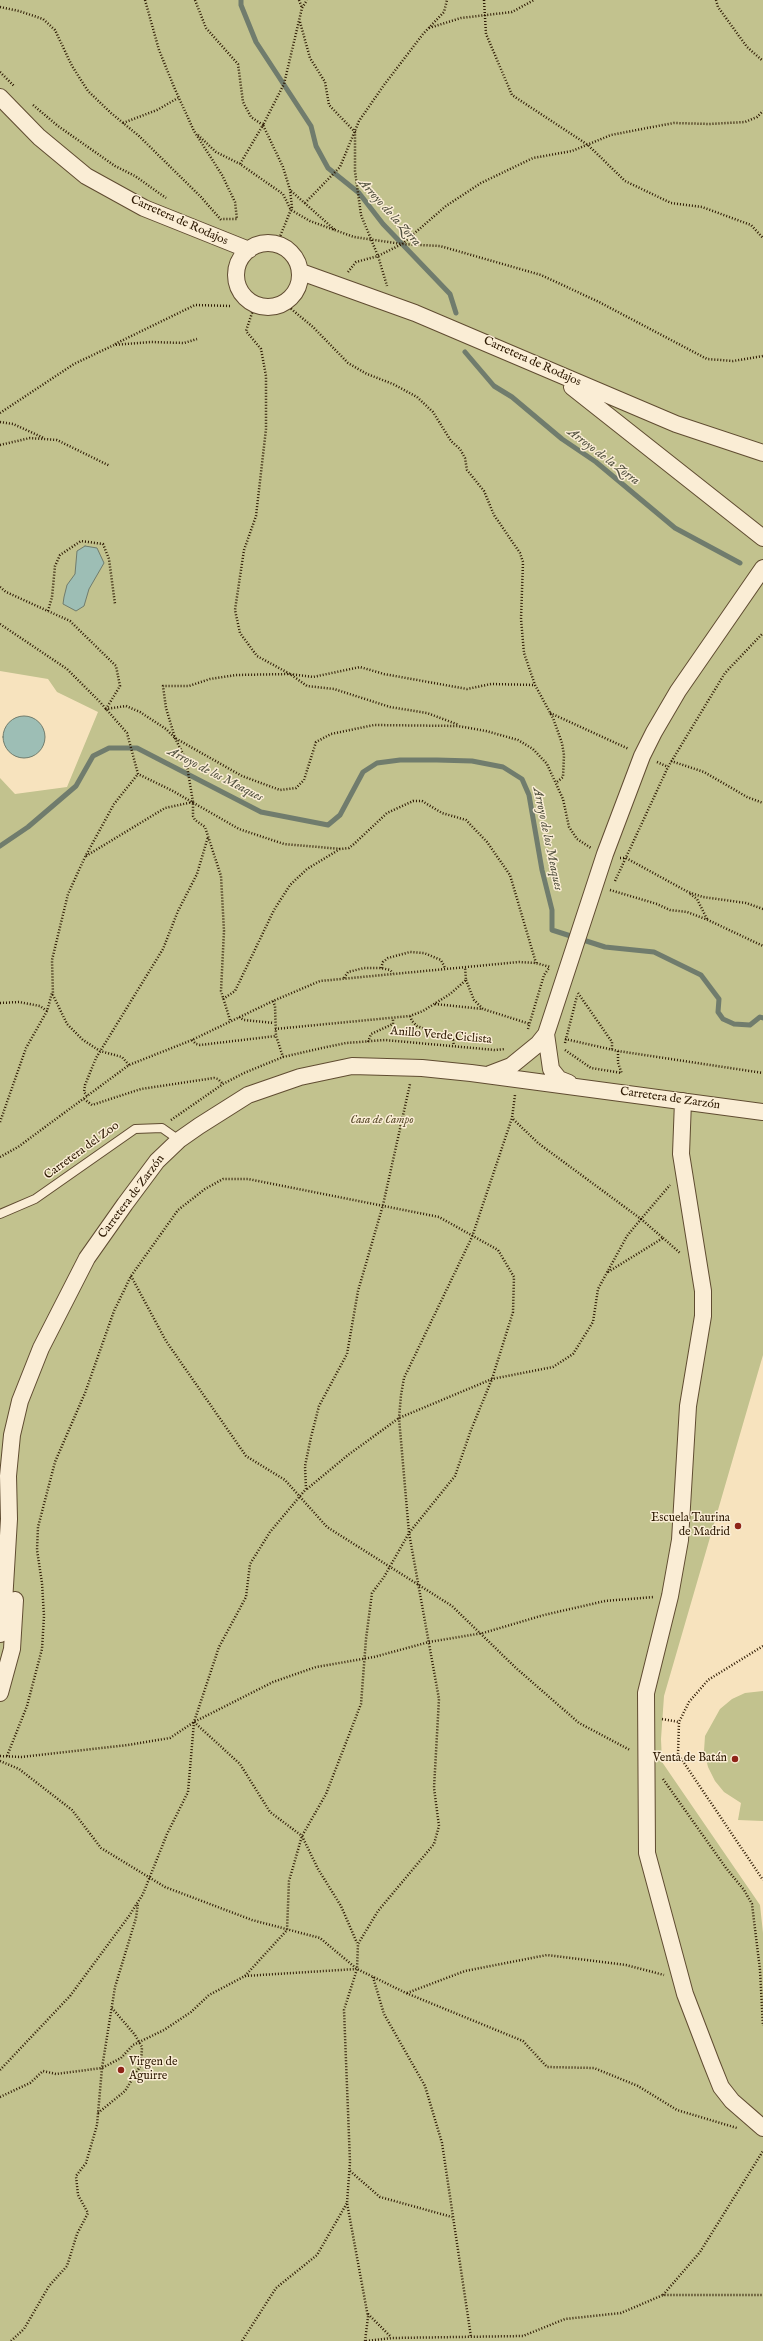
<!DOCTYPE html>
<meta charset="utf-8">
<style>
body{margin:0}
canvas{display:block;background:#f7e3be}
</style>
<canvas width="763" height="2341"></canvas>
<script>
const ctx = document.querySelector('canvas').getContext('2d');
ctx.lineJoin = 'round';
function fill(path, color) { ctx.fillStyle = color; ctx.fill(path, 'evenodd'); }
const toPath = rows => new Path2D(rows.map(r => 'M' + r).join(''));
function strokePath(path, color, width, dash) { ctx.strokeStyle = color; ctx.lineWidth = width; ctx.lineCap = dash ? 'butt' : 'round'; ctx.setLineDash(dash || []); ctx.stroke(path); }
function label(font, color, halo, rows, align = 'center') {
  ctx.font = font + ' "IM FELL English",serif'; ctx.lineWidth = 3; ctx.setLineDash([]); ctx.textBaseline = 'middle'; ctx.strokeStyle = halo; ctx.fillStyle = color; for (const [text, x, y, turn = 0] of rows) {
    ctx.save(); ctx.translate(x, y); ctx.rotate((+turn || 0) * Math.PI / 180); ctx.textAlign = isNaN(turn) ? turn : align; if (halo) ctx.strokeText(text, 0, 0); ctx.fillText(text, 0, 0); ctx.restore();
  }
}
const green = toPath([
 [0,0,763,0,763,1355,664,1696,661,1739,662,1762,760,1905,763,1933,763,2341,0,2341,0,778,15,794,67,787,98,712,57,692,48,679,0,671],
 [763,1691,763,1821,738,1820,741,1803,724,1792,715,1781,708,1767,704,1751,705,1736,720,1709,732,1699,745,1693]
]);
const water = toPath([
 [85,546,97,548,104,563,89,589,84,606,76,611,63,604,64,597,67,585,75,574,77,551,85,546],
 '3 737a21 21 0 1 1 42 0a21 21 0 1 1-42 0Z'
]);
const stream = toPath([
 [241,0,241,5,256,42,311,126,316,146,328,168,359,193,383,224,450,294,456,313],
 [465,352,494,386,512,397,562,439,596,462,675,528,740,563],
 [0,846,28,827,76,786,93,756,109,748,137,748,261,812,328,825,340,815,363,772,377,763,400,760,437,760,472,761,503,767,522,779,529,795,542,870,552,910,552,930,605,947,654,952,701,975,719,999,718,1012,723,1019,734,1024,750,1025,760,1017,763,1018]
]);
const path = toPath([
 [145,0,159,50,174,87,194,131,222,175,235,202,237,219,222,219],
 [195,0,206,28,238,64,243,102,251,117,263,125,240,164,283,194,291,210,310,221,354,237,402,244,446,206,481,183,533,158,572,151,611,135,647,128,674,123,709,124,745,122,757,117,763,111],
 [299,0,302,8],
 [484,0,486,34,512,95,588,145,625,181,671,203,702,207,751,225,763,238],
 [716,0,718,7,747,47,763,61],
 [0,7,19,11,43,19,55,30,72,66,88,91,111,113,139,136,201,197,222,221],
 [300,22,310,58,325,82,329,105,355,132,355,171,361,215,378,256,387,286],
 [429,28,461,18,512,12,534,0],
 [0,72,14,86],
 [33,105,58,126,115,166,135,176,166,198],
 [123,123,157,110,178,98],
 [198,135,216,152,240,164],
 [291,191,335,230],
 [305,203,340,167,359,121,384,85,423,34,444,12,447,0],
 [277,244,292,207,290,190,283,167,263,125,284,84,302,8,307,0],
 [348,272,356,262,378,256,402,244,440,246,541,275,599,302,707,359,733,361,763,356],
 [284,303,313,327,348,363,367,374,393,384,417,397,433,412,451,441,460,449,465,458,467,470,484,491,494,515,520,553,523,562,521,619,524,653,535,685,553,718,562,743,564,755,563,777,557,782],
 [255,304,246,331,261,349,266,376,266,429,256,516,244,550,235,610,240,633,257,656,290,674,307,686,334,689,390,707,427,713,459,725],
 [115,344,195,305,231,306],
 [0,413,74,364,114,345,151,342,184,343,197,339],
 [0,422,13,424,44,438],
 [0,445,30,438,57,440,110,466],
 [0,587,6,592,70,621,116,666,120,686,106,709,126,706,140,712,166,729,175,738,242,776,280,790,296,788,304,780,316,742,331,734,374,725,458,726,486,731,518,740,533,749,547,764,563,799,569,827,577,839,591,848],
 [48,611,52,597,55,566,60,555,81,541,103,544,109,559,115,604],
 [0,624,67,669,100,702,127,733,138,774,173,791,239,829,284,844,341,849,349,848,354,844,387,813,413,801,422,801,442,813,466,820,487,842,510,875,536,963],
 [550,713,629,749],
 [671,761,704,772,747,797,763,803],
 [657,762,668,767],
 [86,856,165,808,193,802],
 [620,858,626,858,688,892,703,897,746,903,763,909],
 [615,881,668,767,725,673,763,633],
 [610,890,657,904,670,910,687,912,708,920,763,946],
 [690,894,697,899,707,919],
 [381,968,383,962,388,958,410,952,424,953,441,960,445,968],
 [344,978,348,972,364,968,381,968,390,970,393,973],
 [466,980,474,1000,483,1009,530,1024],
 [578,993,612,1042,612,1050],
 [223,999,235,991,274,910,290,885,307,869,340,849],
 [273,1001,275,1006,276,1036,283,1057],
 [0,1003,19,1002,40,1006,47,1011,52,993],
 [435,1004,483,1009],
 [410,1016,412,1021,417,1026,453,1040,454,1046],
 [239,1017,244,1020,274,1023],
 [230,1020,221,991,224,931,221,876,205,827,195,820,193,816,193,802,186,760,175,738,166,708,163,686,189,686,210,679,236,675,290,674,313,677,360,667,384,674,467,689,491,684,535,685],
 [275,1029,410,1016,423,1011,450,994,466,980,465,967],
 [528,1029,544,975,549,968],
 [565,1039,618,1051,763,1073],
 [192,1040,196,1044,200,1045,276,1036],
 [368,1042,371,1034,393,1024,393,1019],
 [565,1043,577,996],
 [565,1050,591,1068,622,1073],
 [618,1051,618,1063,622,1074],
 [129,1065,122,1057,100,1051,83,1040,67,1024,53,995,52,960,68,894,85,857,114,804,138,774],
 [87,1096,84,1092,85,1085,96,1058,163,949,178,911,197,874,208,837],
 [84,1099,92,1105,141,1089,214,1078,218,1079,223,1084],
 [171,1120,223,1084,244,1073,283,1057,322,1048,346,1043,385,1040,495,1050,505,1049],
 [0,1122,26,1048,47,1011],
 [0,1157,18,1147,129,1065,192,1040,273,1001,320,981,519,962,536,963,550,967],
 [663,1238,680,1253],
 [608,1272,663,1238,641,1219,670,1185],
 [131,1276,166,1341,246,1456,285,1480,327,1527,452,1606,516,1668,579,1723,630,1750],
 [307,1489,348,1455,399,1418,492,1379,553,1367,573,1354,593,1322,598,1289,627,1236,641,1219,538,1143,512,1118],
 [763,1646,708,1680,689,1702,679,1722,678,1754,763,1880],
 [662,1719,679,1722],
 [194,1722,240,1764,270,1812,302,1836,318,1869,341,1906,357,1943],
 [0,1756,21,1757,128,1745,170,1738,194,1722,273,1682,316,1667,374,1657,429,1642,483,1633,544,1615,605,1601,654,1597],
 [7,1756,27,1706,42,1649,44,1616,42,1583,37,1550,38,1527,55,1462,85,1393,114,1311,131,1276,178,1210,205,1189,223,1179,248,1179,439,1217,498,1250,514,1277,513,1312,492,1379,471,1430,455,1476,409,1533,384,1577,372,1593,366,1639,361,1704,326,1794,302,1836,289,1881,287,1930,245,1976],
 [0,1761,19,1769,72,1810,101,1848,165,1887,252,1920,320,1938,357,1969,406,1993,523,2041,547,2067,594,2068,638,2086,677,2110,737,2128],
 [663,1779,726,1868,744,1890,752,1904,760,1970,763,2026],
 [373,1977,384,2014,425,2086,442,2143,471,2337],
 [407,1993,465,1971,547,1955,626,1965,664,1975],
 [0,2070,70,1996,129,1916,143,1894,167,1834,188,1792,194,1722,219,1647,246,1597,250,1564,270,1532,306,1489,305,1466,311,1437,319,1406,347,1354,358,1291,383,1205,410,1084],
 [0,2097,30,2083,43,2071,56,2074,102,2068,121,2058,133,2045,164,2030,191,2012,209,1995,245,1976,356,1969],
 [98,2113,125,2091,141,2065,142,2047,135,2035,112,2008],
 [350,2171,380,2197,452,2217],
 [663,2295,700,2252,763,2151],
 [368,2314,391,2337],
 [11,2341,24,2329,49,2286,67,2266,77,2234,88,2213,78,2195,76,2176,86,2163,97,2125,102,2068,115,1987,136,1918,138,1903],
 [242,2341,276,2288,317,2255,347,2203],
 [365,2341,368,2317,347,2203,350,2162,344,2010,357,1969,358,1944,378,1911,434,1844,439,1826,434,1788,439,1699,409,1533,399,1418,401,1395,404,1378,472,1237,512,1118,515,1095],
 [366,2341,392,2338,523,2336,565,2319,621,2313,663,2295,763,2295]
]);
const lane = toPath([
 [0,1214,35,1199,135,1129,162,1128,179,1140]
]);
const street = toPath([
 [0,97,39,137,86,176,144,208,249,250],
 '236 275a32 32 0 1 1 64 0a32 32 0 1 1-64 0Z',
 [301,272,415,313,676,424,763,453],
 [572,387,763,538],
 [546,1034,551,1069,559,1079,569,1083],
 [490,1074,511,1066,538,1044,546,1034,605,854,642,756,654,732,678,691,763,568],
 [683,1101,681,1154,703,1291,703,1316,688,1406,680,1540,670,1596,646,1693,647,1853,685,1994,711,2062,721,2087,732,2101,763,2128],
 [0,1634,3,1619,9,1519,8,1476,12,1435,20,1401,41,1348,87,1258,125,1204,157,1161,179,1140,199,1126,248,1095,300,1077,352,1066,422,1068,471,1073,763,1112],
 [0,1693,12,1649,15,1600]
]);
const markers = [
 [738,1526,4,"#8f2418"],
 [735,1759,4,"#8f2418"],
 [121,2070,4,"#8f2418"]
];
const streetNames = [
 ["Carretera de Rodajos",179,221,24],
 ["Carretera de Rodajos",532,362,24],
 ["Anillo Verde Ciclista",441,1036,5],
 ["Carretera de Zarzón",670,1099,8],
 ["Carretera del Zoo",82,1151,-36],
 ["Carretera de Zarzón",132,1197,-53]
];
const parkNames = [
 ["Casa de Campo",382,1121]
];
const poiNames = [
 ["Escuela Taurina",730,1519],
 ["de Madrid",730,1533],
 ["Venta de Batán",727,1759],
 ["Virgen de",129,2063,"left"],
 ["Aguirre",129,2077,"left"]
];
const waterNames = [
 ["Arroyo de la Zorra",389,213,48],
 ["Arroyo de la Zorra",603,457,37],
 ["Arroyo de los Meaques",215,775,27],
 ["Arroyo de los Meaques",547,839,78]
];
fill(green, '#c2c28e');
fill(water, '#9dbeb5');
strokePath(water, '#707c6d', 1);
strokePath(stream, '#707c6d', 5);
strokePath(lane, '#604c31', 10);
strokePath(street, '#604c31', 18);
strokePath(path, '#2d1902', 2.5, [1, 2]);
strokePath(lane, '#faedd5', 8);
strokePath(street, '#faedd5', 16);
for (const [x, y, r, color] of markers) { const dot = new Path2D(); dot.arc(x, y, r, 0, 2 * Math.PI); ctx.fillStyle = color; ctx.fill(dot); strokePath(dot, '#faedd5', 1.5); }
label('12px', '#2d1902', '#faedd5', streetNames);
label('italic 12px', '#5a4c2c', '#faedd5', parkNames);
label('12px', '#2d1902', '#faedd5', poiNames, 'right');
label('italic 13px', '#545341', '#faedd5', waterNames);
</script>
